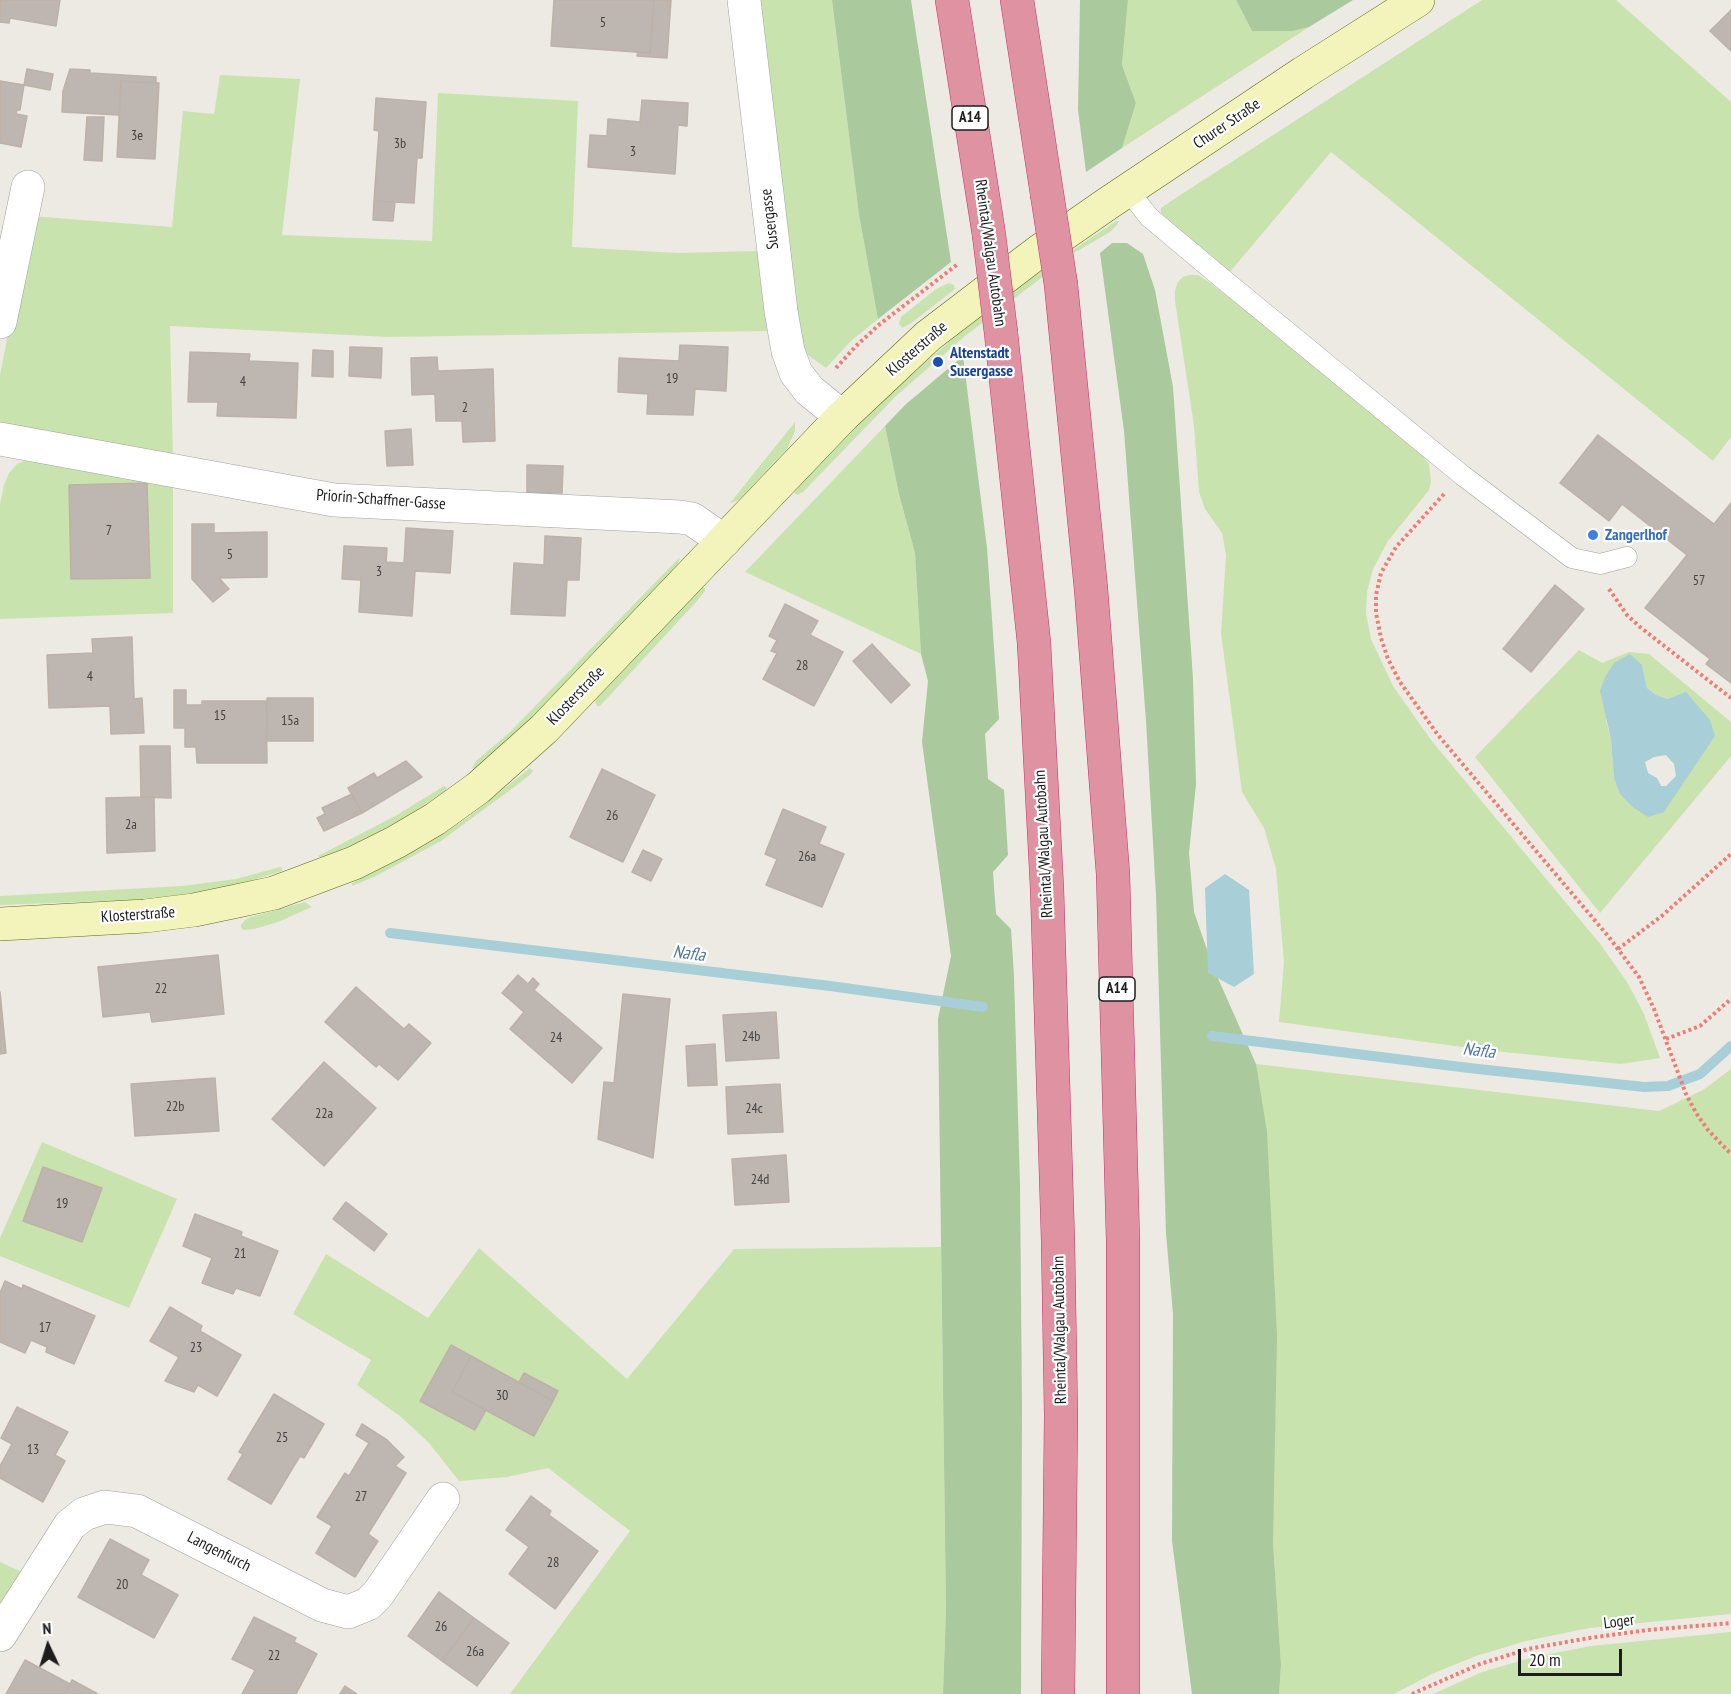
<!DOCTYPE html>
<meta charset="utf-8">
<style>
body{margin:0}
#map{position:relative;width:1731px;height:1694px;overflow:hidden;background:#edeae4;font-family:"PT Sans Narrow",sans-serif}
canvas{display:block}
.north{position:absolute;left:18px;top:1616px;width:60px;height:60px;-webkit-text-stroke:4px #fff;paint-order:stroke;rotate:356deg;font-size:16px;font-weight:700;line-height:24px;text-align:center;color:#1d1d1d}
.north::after{content:'';display:block;margin:auto;width:21px;height:27px;background:#1d1d1d;clip-path:polygon(50% 0,100% 100%,50% 72%,0 100%)}
.scale{position:absolute;left:1518px;top:1649px;width:104px;height:27px;box-sizing:border-box;border:3px solid #1d1d1d;border-top:0;padding-left:8px;font-size:18px;line-height:21px;white-space:nowrap;color:#1d1d1d;-webkit-text-stroke:4px #fff;paint-order:stroke}
</style>
<div id="map">
<canvas width="1731" height="1694"></canvas>
<div class="north">N</div>
<div class="scale">20 m</div>
</div>
<script>
const ctx = document.querySelector('canvas').getContext('2d');
ctx.lineJoin = 'round';
function fill(path, color) { ctx.fillStyle = color; ctx.fill(path, 'evenodd'); }
const toPath = rows => new Path2D(rows.map(r => 'M' + r).join(''));
function strokePath(path, color, width, dash) { ctx.strokeStyle = color; ctx.lineWidth = width; ctx.lineCap = dash ? 'butt' : 'round'; ctx.setLineDash(dash || []); ctx.stroke(path); }
function label(font, color, halo, rows, align = 'center') {
  ctx.font = font + ' "PT Sans Narrow",sans-serif'; ctx.lineWidth = 4.5; ctx.setLineDash([]); ctx.textBaseline = 'middle'; ctx.strokeStyle = halo; ctx.fillStyle = color; for (const [text, x, y, turn = 0] of rows) {
    ctx.save(); ctx.translate(x, y); ctx.rotate((+turn || 0) * Math.PI / 180); ctx.textAlign = isNaN(turn) ? turn : align; if (halo) ctx.strokeText(text, 0, 0); ctx.fillText(text, 0, 0); ctx.restore();
  }
}
const grass = toPath([
 [758,0,832,0,859,215,878,319,851,341,826,368,805,353,801,346],
 [1128,0,1236,0,1252,31,1293,31,1309,27,1122,148,1136,103,1122,65],
 [1482,0,1616,0,1731,102,1731,437,1713,461,1331,152,1229,273,1161,215,1161,208,1171,201],
 [220,75,300,79,282,235,432,241,438,93,578,101,572,247,678,253,757,251,767,331,388,337,170,326,173,458,0,425,0,375,31,216,172,227,183,111,214,114],
 [1116,221,1119,221,1117,225,1110,232,1074,253,965,336,896,396,803,492,797,495,794,492,807,476,891,393,966,327,1012,291],
 [1190,275,1198,275,1209,282,1271,330,1423,456,1429,464,1431,482,1429,490,1388,541,1373,569,1367,592,1366,614,1371,639,1393,686,1431,740,1601,945,1627,982,1644,1014,1660,1058,1621,1064,1484,1050,1279,1022,1284,962,1276,869,1264,828,1242,792,1221,633,1226,555,1222,533,1205,509,1199,492,1194,426,1175,301,1175,290,1178,282,1183,277],
 [949,283,954,285,955,289,910,324,902,328,899,324,901,317,936,289],
 [795,422,795,431,787,449,739,500,730,503],
 [885,426,899,494,915,553,921,654,745,572],
 [27,460,173,481,173,613,0,619,0,504,4,485,9,473,17,464],
 [680,557,677,566,662,583,543,707,480,765,473,769,472,768,476,761,509,733],
 [700,587,705,588,705,591,697,601,600,706,597,706,595,701,604,690],
 [1579,650,1602,663,1629,652,1649,654,1731,722,1731,756,1600,913,1475,757],
 [1642,665,1647,688,1656,695,1668,699,1715,736,1648,817,1614,778,1611,739,1606,720],
 [530,768,533,771,531,774,517,785,441,841,376,876,352,886,352,883,425,845,467,818],
 [444,786,447,788,445,792,399,821,362,841,321,858,318,856,397,815],
 [280,867,282,868,282,871,237,885,181,895,132,900,0,905,0,896,182,886,236,879],
 [305,902,312,907,278,922,254,929,244,930,241,928,241,925,245,920,251,917],
 [1256,1064,1659,1111,1703,1090,1731,1069,1731,1614,1589,1628,1526,1641,1476,1656,1432,1674,1394,1694,1279,1694,1281,1665,1273,1542],
 [42,1142,177,1199,129,1308,0,1256,0,1238],
 [941,1247,946,1609,943,1694,510,1694,630,1531,548,1468,507,1477,459,1481,429,1443,401,1417,357,1385,371,1360,293,1314,326,1254,428,1318,479,1248,627,1379,734,1249],
 [0,1562,24,1573,0,1608],
 [1731,1632,1731,1694,1433,1694,1482,1672,1530,1658,1591,1646]
]);
const forest = toPath([
 [832,0,911,0,951,262,878,319,859,215],
 [1080,0,1128,0,1122,65,1136,103,1122,148,1086,172,1078,110],
 [1236,0,1353,0,1309,27,1293,31,1252,31],
 [1112,243,1127,243,1143,254,1155,290,1173,387,1193,679,1196,784,1189,853,1194,912,1213,967,1256,1064,1267,1132,1277,1336,1273,1542,1281,1665,1279,1694,1192,1694,1172,1541,1173,1314,1166,1233,1156,895,1146,721,1124,431,1100,253],
 [963,356,987,548,999,719,985,734,988,779,1004,790,1008,855,993,872,996,914,1011,929,1014,977,1020,1185,1022,1407,1021,1694,943,1694,946,1609,938,1019,951,956,922,742,928,681,921,654,915,553,899,494,885,426,905,405]
]);
const water = toPath([
 [1630,654,1642,665,1647,688,1656,695,1668,699,1686,692,1710,720,1715,736,1664,812,1648,817,1634,808,1620,794,1614,778,1611,739,1600,691,1605,677,1614,663],
 [1666,755,1674,764,1676,776,1666,786,1661,786,1657,778,1648,773,1645,762,1654,757],
 [1225,874,1249,890,1254,974,1234,987,1208,973,1205,888]
]);
const stream = toPath([
 [390,933,830,986,983,1007],
 [1212,1036,1469,1068,1644,1087,1668,1086,1700,1074,1731,1046]
]);
const building = toPath([
 [0,0,60,0,56,26,10,18,9,23,0,22,0,0],
 [554,0,654,0,650,53,551,46,554,0],
 [654,0,671,0,667,58,637,56,638,52,650,53,654,0],
 [1731,10,1731,51,1710,31,1731,10],
 [27,69,53,74,50,90,24,85,27,69],
 [70,69,90,70,90,73,156,77,156,83,121,81,119,115,62,112,63,91,70,69],
 [0,81,24,85,20,110,17,110,16,114,27,116,21,147,0,143,0,81],
 [121,81,159,83,155,159,117,157,121,81],
 [376,98,426,102,422,158,417,158,414,203,374,201,379,131,374,130,376,98],
 [642,100,688,103,687,126,678,125,675,174,588,167,590,135,607,136,608,119,640,122,642,100],
 [87,117,104,117,102,161,84,160,87,117],
 [374,201,395,202,393,221,373,220,374,201],
 [680,345,728,347,726,391,695,389,693,415,647,414,648,394,618,392,619,358,679,361,680,345],
 [350,347,382,348,381,378,349,376,350,347],
 [313,350,333,351,333,377,312,376,313,350],
 [190,352,250,354,249,361,298,363,296,418,217,416,218,402,188,402,190,352],
 [437,357,438,371,493,369,495,441,463,442,462,421,436,421,435,394,412,395,411,358,437,357],
 [411,429,413,465,387,466,385,431,411,429],
 [1598,435,1714,524,1731,503,1731,683,1706,664,1710,659,1645,608,1687,555,1622,504,1609,521,1560,483,1598,435],
 [527,465,563,466,562,493,527,493,527,465],
 [147,483,150,578,71,579,69,485,147,483],
 [192,524,214,524,214,533,267,532,267,577,219,578,229,589,213,602,192,579,192,524],
 [406,528,453,531,450,573,415,571,412,616,359,612,361,580,342,579,344,546,387,548,386,562,404,563,406,528],
 [545,536,581,538,579,580,567,580,565,616,511,614,514,563,544,565,545,536],
 [1555,585,1584,609,1531,672,1503,649,1555,585],
 [785,604,818,621,810,635,843,652,814,706,763,679,777,653,771,651,777,640,769,636,785,604],
 [132,637,134,699,142,698,144,733,111,734,110,706,49,708,47,655,93,653,92,639,132,637],
 [872,644,910,685,891,703,853,661,872,644],
 [174,690,186,690,186,705,202,705,202,701,266,701,267,763,197,763,196,747,185,747,185,728,174,728,174,690],
 [267,698,313,698,313,741,267,741,267,698],
 [140,746,170,746,171,798,141,797,140,746],
 [406,761,422,777,362,813,348,788,374,773,377,778,406,761],
 [602,769,655,795,623,862,570,837,602,769],
 [352,794,362,813,324,831,317,818,325,814,322,808,352,794],
 [141,797,154,797,155,851,107,853,106,798,141,797],
 [783,809,826,827,819,844,844,854,822,907,766,885,777,859,765,854,783,809],
 [643,850,662,859,651,881,632,872,643,850],
 [218,955,224,1014,152,1022,150,1012,103,1017,98,967,218,955],
 [518,975,528,984,533,978,539,984,534,990,602,1048,572,1083,510,1029,524,1012,502,993,518,975],
 [356,987,404,1029,409,1024,431,1043,398,1080,379,1064,376,1067,325,1022,356,987],
 [0,992,6,1053,0,1054,0,992],
 [623,994,670,999,653,1158,598,1139,604,1082,614,1083,623,994],
 [776,1012,779,1058,726,1061,723,1015,776,1012],
 [715,1044,717,1085,688,1086,686,1046,715,1044],
 [324,1062,376,1108,324,1166,272,1119,324,1062],
 [215,1078,219,1131,135,1136,131,1084,215,1078],
 [780,1084,783,1132,728,1134,726,1087,780,1084],
 [786,1155,789,1202,735,1205,732,1159,786,1155],
 [43,1167,102,1188,82,1242,23,1221,43,1167],
 [346,1202,387,1234,374,1251,333,1219,346,1202],
 [195,1214,242,1232,241,1236,278,1251,260,1296,236,1288,233,1294,202,1283,212,1258,183,1246,195,1214],
 [5,1281,22,1289,23,1285,95,1316,74,1364,46,1352,47,1347,31,1340,25,1353,0,1342,0,1293,5,1281],
 [170,1307,202,1326,200,1331,241,1355,217,1396,198,1385,194,1392,165,1381,179,1357,150,1341,170,1307],
 [451,1345,471,1356,452,1392,486,1410,475,1430,420,1401,451,1345],
 [471,1356,553,1401,534,1436,452,1392,471,1356],
 [524,1373,558,1391,553,1401,519,1382,524,1373],
 [274,1394,324,1424,304,1458,300,1456,271,1504,228,1479,243,1454,239,1452,274,1394],
 [17,1407,68,1432,55,1455,65,1461,43,1502,0,1478,0,1466,12,1444,1,1438,17,1407],
 [362,1424,387,1440,404,1457,395,1466,406,1473,368,1534,378,1541,355,1577,316,1553,332,1526,317,1517,345,1473,349,1476,369,1443,356,1435,362,1424],
 [531,1496,551,1511,549,1515,598,1551,555,1609,509,1574,529,1547,506,1530,531,1496],
 [110,1539,149,1560,141,1575,178,1595,154,1638,78,1597,110,1539],
 [439,1592,474,1618,442,1661,408,1636,439,1592],
 [254,1617,296,1638,294,1642,317,1654,296,1694,242,1694,255,1670,232,1659,254,1617],
 [474,1618,509,1643,477,1686,442,1661,474,1618],
 [25,1660,70,1684,64,1694,6,1694,25,1660],
 [72,1680,98,1694,64,1694,72,1680],
 [345,1686,357,1694,340,1694,345,1686]
]);
const path = toPath([
 [836,368,856,346,880,324,958,264],
 [1444,494,1396,547,1381,573,1376,595,1376,613,1381,638,1388,659,1400,682,1438,735,1608,936,1639,977,1654,1009,1686,1094,1696,1113,1708,1130,1731,1154],
 [1609,589,1627,615,1640,627,1731,698],
 [1618,949,1663,915,1731,854],
 [1666,1039,1700,1026,1731,999],
 [1412,1694,1480,1664,1528,1649,1589,1638,1648,1630,1731,1623]
]);
const service = toPath([
 [1130,188,1138,203,1149,217,1223,279,1462,475,1572,558,1600,564,1627,557]
]);
const minor = toPath([
 [744,0,781,311,788,351,796,373,809,390,842,417],
 [0,322,28,187],
 [0,439,334,500,680,517,692,519,724,541],
 [0,1635,70,1525,84,1514,105,1507,137,1511,322,1605,348,1612,368,1604,378,1594,443,1499]
]);
const secondary = toPath([
 [0,924,145,916,194,910,237,901,274,893,354,863,396,842,435,819,478,788,544,729,842,417,928,336,1038,252,1107,204,1303,73,1418,0]
]);
const motorway = toPath([
 [952,0,989,235],
 [1017,0,1047,194],
 [1061,285,1091,589,1113,874,1123,1241,1123,1694],
 [1001,333,1034,643,1047,888,1058,1241,1061,1415,1058,1694]
]);
const motorwayBridge = toPath([
 [1047,194,1061,285],
 [989,235,1001,333]
]);
const markers = [
 [938,362,6,"#1a4fb4"],
 [1593,535,6,"#3f7fe0"]
];
const numberNames = [
 ["5",603,23],
 ["3e",137,136],
 ["3b",400,144],
 ["3",633,152],
 ["19",672,379],
 ["4",243,382],
 ["2",465,408],
 ["7",109,531],
 ["5",230,555],
 ["3",379,572],
 ["57",1699,581],
 ["28",802,666],
 ["4",90,677],
 ["15",220,716],
 ["15a",290,721],
 ["26",612,816],
 ["2a",131,825],
 ["26a",807,857],
 ["22",161,989],
 ["24b",751,1037],
 ["24",556,1038],
 ["22b",175,1107],
 ["24c",754,1109],
 ["22a",324,1114],
 ["24d",760,1180],
 ["19",62,1204],
 ["21",240,1254],
 ["17",45,1328],
 ["23",196,1348],
 ["30",502,1396],
 ["25",282,1438],
 ["13",33,1450],
 ["27",361,1497],
 ["28",553,1563],
 ["20",122,1585],
 ["26",441,1627],
 ["26a",475,1652],
 ["22",274,1656]
];
const shields = [
 [970,118,36],
 [1117,989,36]
];
const shieldNames = [
 ["A14",970,118],
 ["A14",1117,989]
];
const streetNames = [
 ["Churer Straße",1227,124,-34],
 ["Susergasse",770,219,-97],
 ["Rheintal/Walgau Autobahn",990,253,82],
 ["Klosterstraße",917,349,-41],
 ["Priorin-Schaffner-Gasse",381,500,4],
 ["Klosterstraße",576,696,-46],
 ["Rheintal/Walgau Autobahn",1044,844,-93],
 ["Klosterstraße",138,915,-4],
 ["Rheintal/Walgau Autobahn",1060,1330,-91],
 ["Langenfurch",219,1552,27],
 ["Loger",1619,1622,-7]
];
const transitNames = [
 ["Altenstadt",950,353],
 ["Susergasse",950,371]
];
const shopNames = [
 ["Zangerlhof",1605,535]
];
const waterNames = [
 ["Nafla",689,954,7],
 ["Nafla",1479,1051,7]
];
fill(grass, '#c9e3ae');
fill(forest, '#aac99c');
fill(water, '#a8ced7');
strokePath(stream, '#a8ced7', 10);
fill(building, '#bdb6b1');
strokePath(building, '#beb1a7', 1.5);
strokePath(service, '#a1a1a1', 21);
strokePath(minor, '#a1a1a1', 34);
strokePath(secondary, '#626a0e', 34);
strokePath(motorway, '#c9336a', 34);
strokePath(path, '#ed7e75', 4, [3, 3]);
strokePath(service, '#fff', 20);
strokePath(minor, '#fff', 33);
strokePath(secondary, '#f2f4bb', 33);
strokePath(motorway, '#de92a2', 33);
strokePath(motorwayBridge, '#c9336a', 34, []);
strokePath(motorwayBridge, '#de92a2', 33);
for (const [x, y, r, color] of markers) { const dot = new Path2D(); dot.arc(x, y, r, 0, 2 * Math.PI); ctx.fillStyle = color; ctx.fill(dot); strokePath(dot, '#fff', 2); }
label('14px', '#454342', null, numberNames);
for (const [x, y, w] of shields) { const box = new Path2D(); box.roundRect(x - w / 2, y - 12, w, 24, 4.5); ctx.fillStyle = '#fff'; ctx.fill(box); strokePath(box, '#1d1d1d', 1.5); }
label('bold 15px', '#1d1d1d', null, shieldNames);
label('16px', '#1d1d1d', '#fff', streetNames);
label('bold 16px', '#164399', '#fff', transitNames, 'left');
label('bold 16px', '#366cbe', '#fff', shopNames, 'left');
label('italic 18px', '#4f789d', '#fff', waterNames);
</script>
